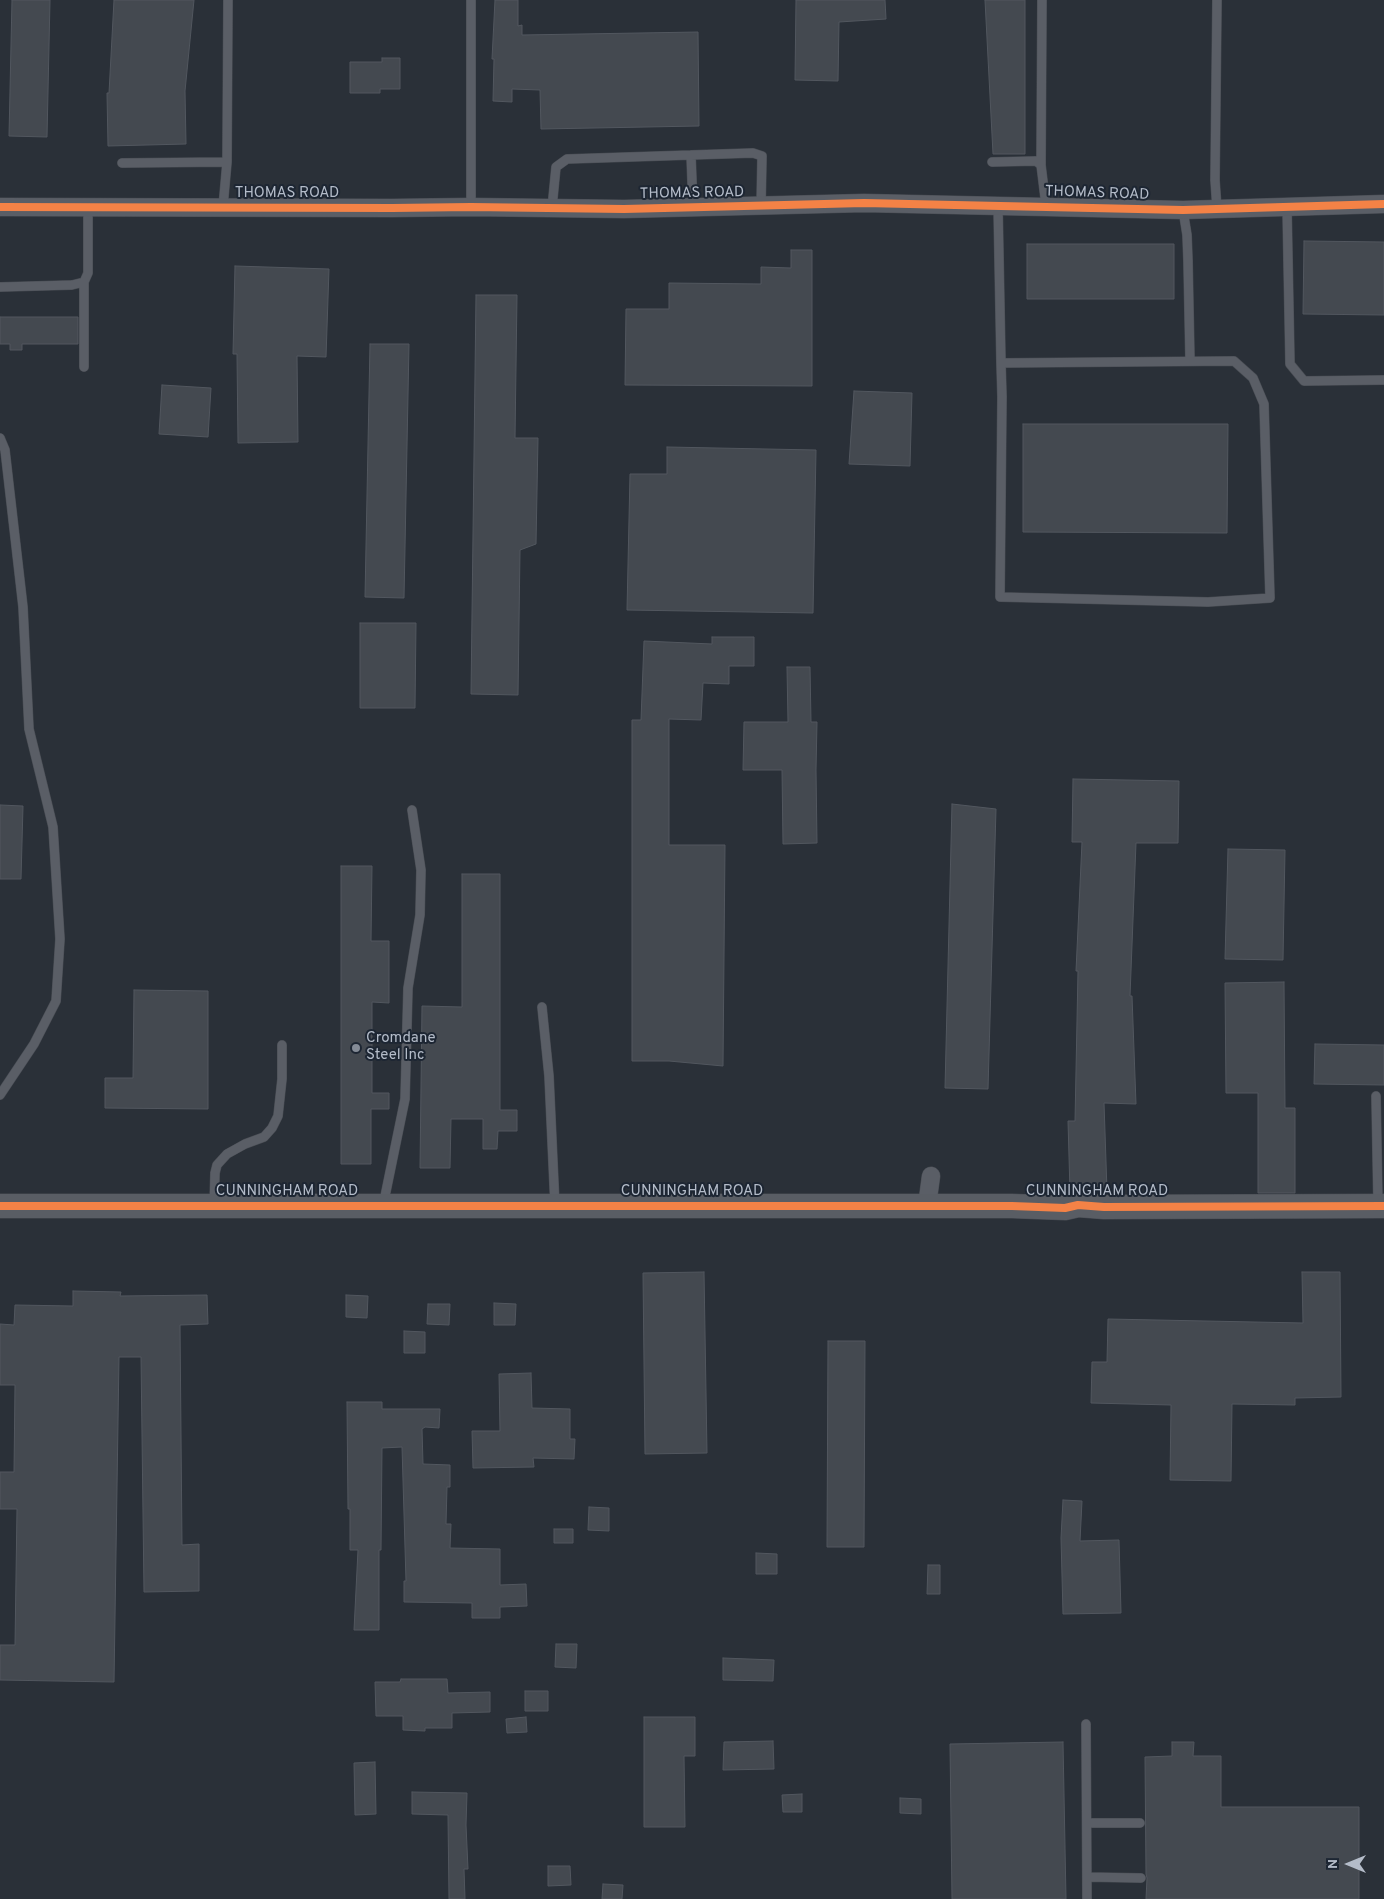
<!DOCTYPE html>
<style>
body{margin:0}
#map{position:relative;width:1384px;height:1899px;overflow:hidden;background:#2a3038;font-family:Overpass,sans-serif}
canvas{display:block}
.north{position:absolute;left:1324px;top:1839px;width:50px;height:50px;-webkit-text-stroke:4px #1d2633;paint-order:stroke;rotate:270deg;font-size:14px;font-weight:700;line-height:20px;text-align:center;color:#b4bcc9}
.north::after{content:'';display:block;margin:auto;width:18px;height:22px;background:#b4bcc9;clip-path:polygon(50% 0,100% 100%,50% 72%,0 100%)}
</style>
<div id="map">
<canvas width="1384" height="1899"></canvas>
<div class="north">N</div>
</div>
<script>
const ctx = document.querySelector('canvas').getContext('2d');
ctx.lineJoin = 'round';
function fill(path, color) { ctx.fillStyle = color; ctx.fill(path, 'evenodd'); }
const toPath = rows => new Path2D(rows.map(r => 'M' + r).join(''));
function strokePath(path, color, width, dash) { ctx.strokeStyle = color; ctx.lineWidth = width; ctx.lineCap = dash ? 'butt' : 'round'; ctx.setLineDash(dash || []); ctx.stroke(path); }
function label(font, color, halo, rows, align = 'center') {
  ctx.font = font + ' Overpass,sans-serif'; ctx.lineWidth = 4; ctx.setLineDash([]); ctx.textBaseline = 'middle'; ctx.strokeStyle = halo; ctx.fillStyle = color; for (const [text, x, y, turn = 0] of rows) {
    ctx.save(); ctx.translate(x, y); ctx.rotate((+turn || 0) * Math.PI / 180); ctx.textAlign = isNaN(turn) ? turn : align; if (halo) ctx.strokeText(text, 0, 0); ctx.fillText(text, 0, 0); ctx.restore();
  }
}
const building = toPath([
 [12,0,50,0,47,137,9,136,12,0],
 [114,0,194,0,185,91,186,144,108,146,107,93,109,93,114,0],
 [495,0,518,0,518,26,522,25,522,35,698,32,699,126,541,129,540,90,512,89,512,102,493,101,494,59,492,59,495,0],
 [796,0,885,0,886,19,839,22,838,81,795,80,796,0],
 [985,0,1025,0,1025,154,993,154,985,0],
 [382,58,400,58,400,89,380,89,380,93,350,93,350,62,382,62,382,58],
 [1304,241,1384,242,1384,315,1303,314,1304,241],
 [1027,244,1174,244,1174,299,1027,299,1027,244],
 [791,250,812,250,812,386,625,385,626,309,669,309,669,283,761,284,761,267,791,268,791,250],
 [235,266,329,269,326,357,297,356,298,442,238,443,237,354,233,354,235,266],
 [476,295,517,295,515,438,538,438,536,544,520,550,518,695,471,694,476,295],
 [0,317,78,317,78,344,22,344,22,350,10,350,10,344,0,344,0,317],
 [370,344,409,344,404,598,365,597,370,344],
 [162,385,211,388,208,437,159,434,162,385],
 [854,391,912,393,910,466,849,464,854,391],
 [1023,424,1228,424,1227,533,1023,532,1023,424],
 [667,447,816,450,813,613,627,610,630,474,667,474,667,447],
 [360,623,416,623,415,708,360,708,360,623],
 [712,637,754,637,754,666,729,666,729,684,703,683,701,720,669,719,669,845,725,845,723,1066,669,1061,632,1061,632,720,641,720,644,641,712,644,712,637],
 [787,667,810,667,811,722,817,722,816,770,817,843,783,844,782,770,743,770,744,722,788,722,787,667],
 [1073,779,1179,781,1178,843,1136,843,1130,996,1132,996,1136,1104,1104,1103,1107,1191,1070,1192,1068,1121,1075,1121,1078,971,1076,971,1082,842,1072,842,1073,779],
 [952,804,996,809,988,1089,945,1088,952,804],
 [0,805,23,806,21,879,0,879,0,805],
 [1228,849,1285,850,1283,960,1225,959,1228,849],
 [341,866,372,866,371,941,389,941,389,1003,372,1002,372,1093,389,1093,389,1109,371,1109,371,1164,341,1164,341,866],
 [462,874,500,874,500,1110,517,1110,517,1131,498,1131,497,1149,483,1149,483,1119,451,1119,450,1168,420,1168,422,1006,462,1007,462,874],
 [1284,982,1285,1108,1295,1108,1295,1193,1258,1193,1258,1093,1226,1093,1225,983,1284,982],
 [134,990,208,991,208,1109,105,1108,105,1078,133,1078,134,990],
 [1315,1044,1384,1045,1384,1085,1314,1084,1315,1044],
 [704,1272,707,1453,645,1454,643,1273,704,1272],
 [1302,1272,1340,1272,1341,1397,1295,1398,1295,1405,1232,1404,1231,1481,1170,1480,1171,1405,1091,1403,1092,1362,1107,1362,1108,1319,1303,1323,1302,1272],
 [73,1291,121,1292,120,1296,207,1295,208,1324,180,1325,182,1545,199,1544,199,1591,144,1592,141,1357,119,1357,114,1682,0,1680,0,1645,15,1645,17,1509,0,1509,0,1472,14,1472,15,1385,0,1385,0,1324,14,1325,15,1305,73,1306,73,1291],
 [346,1295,368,1296,367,1318,346,1317,346,1295],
 [494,1303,516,1304,515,1325,494,1325,494,1303],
 [428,1304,450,1304,449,1325,427,1324,428,1304],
 [404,1331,425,1332,425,1353,404,1353,404,1331],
 [828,1341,865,1341,864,1547,827,1547,828,1341],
 [531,1373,532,1408,570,1409,570,1439,575,1439,574,1459,533,1458,534,1467,473,1468,472,1431,500,1431,499,1374,531,1373],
 [347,1402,382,1402,382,1409,440,1409,439,1428,425,1427,422,1429,423,1464,450,1465,450,1487,447,1487,446,1524,451,1524,450,1548,500,1549,500,1585,526,1584,527,1606,500,1607,500,1618,472,1618,472,1603,404,1602,404,1581,406,1581,402,1447,382,1448,381,1550,379,1550,379,1630,354,1630,358,1550,350,1550,350,1509,348,1509,347,1402],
 [1063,1500,1082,1501,1080,1541,1119,1540,1121,1613,1063,1614,1061,1538,1063,1500],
 [589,1507,609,1508,609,1531,588,1530,589,1507],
 [554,1529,573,1529,573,1543,554,1543,554,1529],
 [756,1553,777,1554,777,1574,756,1574,756,1553],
 [928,1565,940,1565,940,1594,927,1594,928,1565],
 [556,1644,577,1644,576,1668,555,1667,556,1644],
 [723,1658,774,1660,773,1681,723,1680,723,1658],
 [401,1679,447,1679,448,1693,490,1692,490,1712,452,1713,452,1728,425,1728,425,1731,403,1730,403,1716,376,1716,375,1682,400,1682,401,1679],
 [525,1691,548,1691,548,1711,525,1711,525,1691],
 [526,1717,527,1732,507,1733,506,1719,526,1717],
 [644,1717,695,1717,695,1756,684,1756,685,1827,644,1827,644,1717],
 [773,1741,774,1769,723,1770,724,1742,773,1741],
 [1063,1742,1066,1899,952,1899,950,1744,1063,1742],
 [1172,1742,1194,1742,1193,1756,1221,1756,1221,1807,1359,1807,1359,1899,1146,1899,1147,1878,1146,1874,1145,1757,1172,1756,1172,1742],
 [375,1762,376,1814,355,1815,354,1763,375,1762],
 [412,1792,467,1793,466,1825,468,1869,464,1869,465,1899,449,1899,448,1815,412,1814,412,1792],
 [802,1794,802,1812,783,1812,782,1795,802,1794],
 [900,1798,921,1799,921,1814,900,1813,900,1798],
 [548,1866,570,1866,571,1885,548,1886,548,1866],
 [603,1884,623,1885,622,1899,602,1899,603,1884]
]);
const lane = toPath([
 [1217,0,1215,180,1217,209],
 [691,155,693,208],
 [992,162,1036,161,1041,165,1046,206],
 [122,163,227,162],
 [1041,165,1042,0],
 [998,205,1001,363,1002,397,1000,597,1208,602,1270,598,1264,404,1253,378,1234,361,1001,363],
 [223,207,227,162,228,0],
 [471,207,471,0],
 [1287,207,1290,364,1304,381,1384,380],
 [552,208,556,167,567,159,753,153,762,156,761,207],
 [1183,210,1187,235,1188,261,1190,361],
 [0,287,72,285,84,282],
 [84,367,84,282,88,273,88,207],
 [0,438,5,450,23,607,29,729,53,827,60,939,56,1001,34,1044,0,1095],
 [542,1007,549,1076,555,1206],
 [1376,1096,1378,1205],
 [214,1206,215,1173,217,1165,227,1154,245,1144,264,1137,272,1128,278,1116,282,1079,282,1045],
 [383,1206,405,1099,408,988,420,915,421,870,412,810],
 [1086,1724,1087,1899],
 [1087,1823,1140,1823],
 [1087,1877,1141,1878]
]);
const street = toPath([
 [0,207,392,208,471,207,624,209,864,203,1183,210,1384,204],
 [927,1206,931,1176]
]);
const secondary = toPath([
 [0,1206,1012,1206,1065,1208,1078,1205,1104,1207,1384,1206]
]);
const cycleway = toPath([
 [0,207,392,208,471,207,624,209,864,203,1183,210,1384,204],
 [0,1206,1012,1206,1065,1208,1078,1205,1104,1207,1384,1206]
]);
const markers = [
 [356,1048,5,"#848b96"]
];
const streetNames = [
 ["THOMAS ROAD",287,194],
 ["THOMAS ROAD",692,194,-1],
 ["THOMAS ROAD",1097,194,2],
 ["CUNNINGHAM ROAD",287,1192],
 ["CUNNINGHAM ROAD",692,1192],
 ["CUNNINGHAM ROAD",1097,1192]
];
const poiNames = [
 ["Cromdane",366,1039],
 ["Steel Inc",366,1056]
];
fill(building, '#444950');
strokePath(building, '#52575f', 1);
strokePath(lane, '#484c53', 10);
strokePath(street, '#484c53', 19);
strokePath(secondary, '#484c53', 25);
strokePath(lane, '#5a5e66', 9);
strokePath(street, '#5a5e66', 18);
strokePath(secondary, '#595d64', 24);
strokePath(cycleway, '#f48246', 8);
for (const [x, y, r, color] of markers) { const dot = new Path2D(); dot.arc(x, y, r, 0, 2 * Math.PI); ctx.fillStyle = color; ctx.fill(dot); strokePath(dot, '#1d2633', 2); }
label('15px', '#b4bcc9', '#1d2633', streetNames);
label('15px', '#b4bcc9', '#1d2633', poiNames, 'left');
</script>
